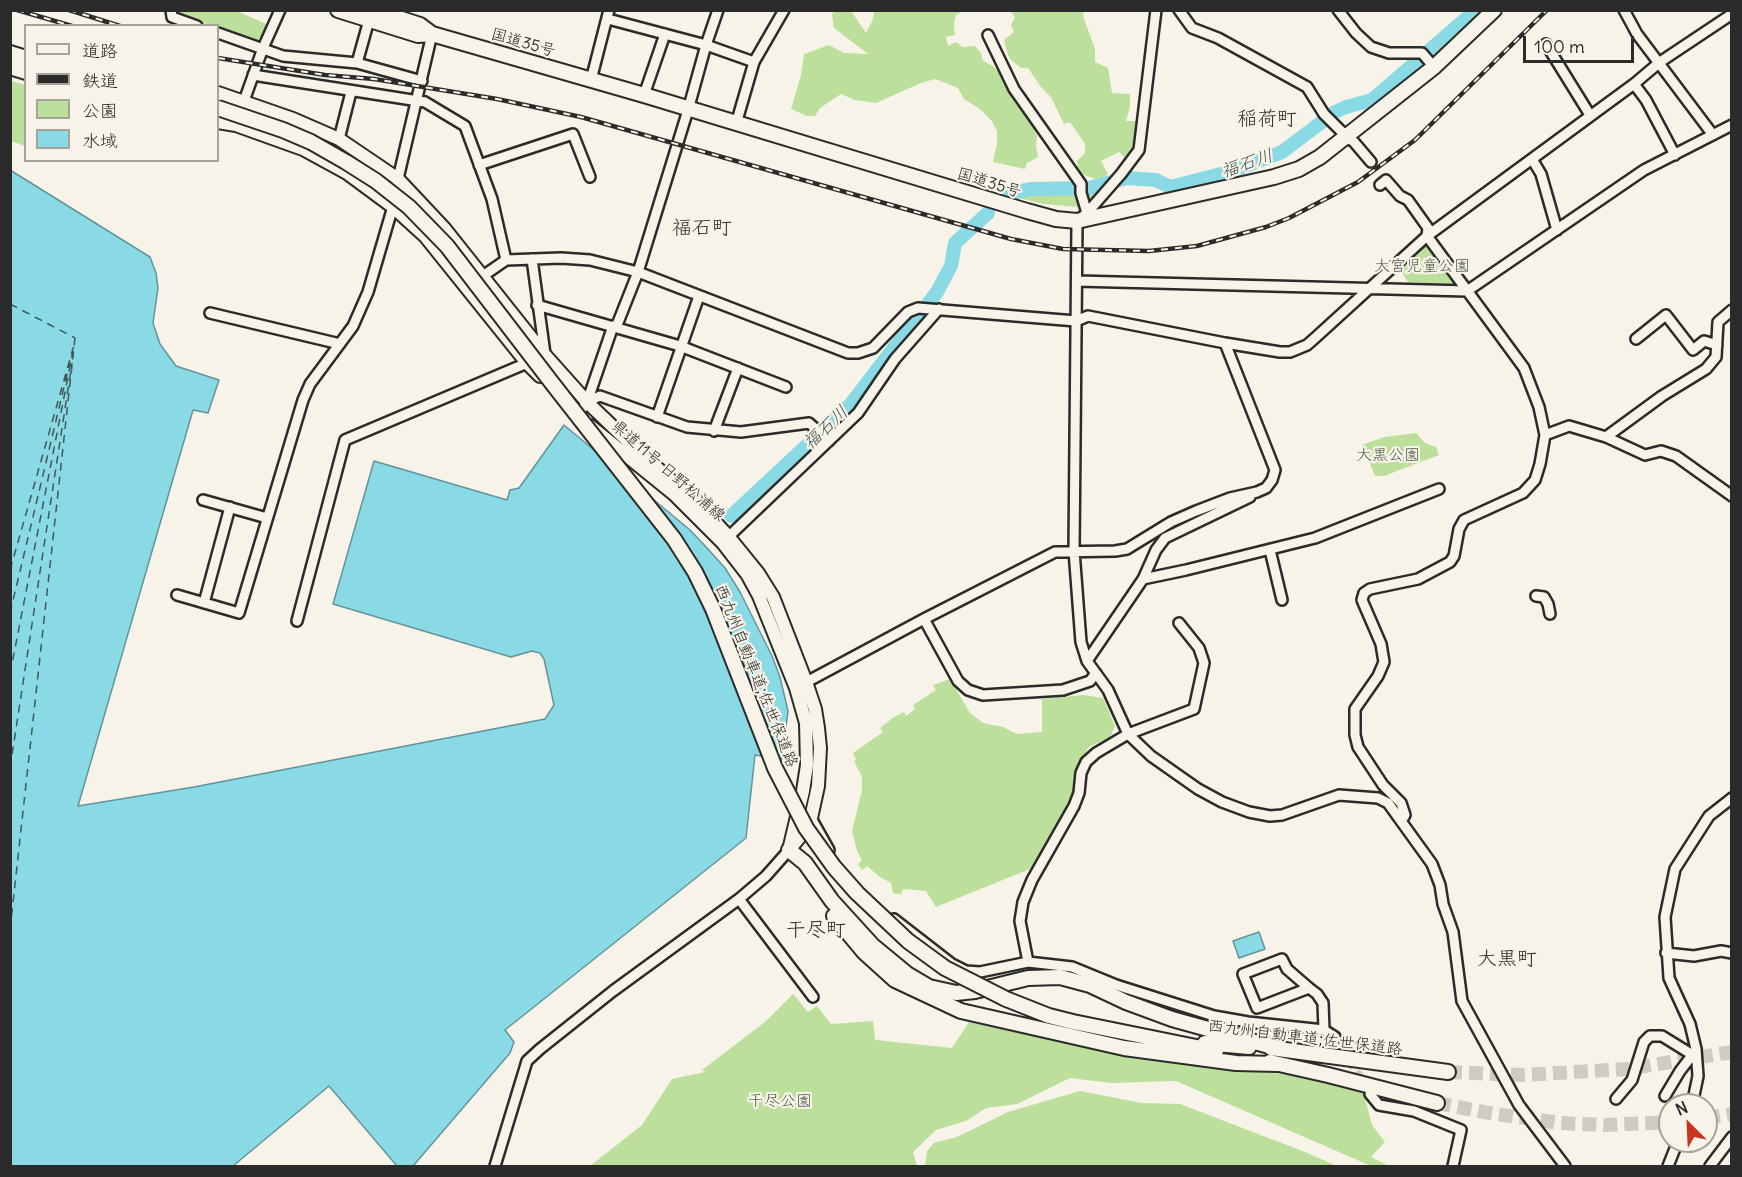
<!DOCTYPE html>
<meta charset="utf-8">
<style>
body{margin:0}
#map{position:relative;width:1742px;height:1177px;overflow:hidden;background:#f7f3e8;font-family:Delius,"Klee One",sans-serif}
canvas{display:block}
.frame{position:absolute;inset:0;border:12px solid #2b2b2b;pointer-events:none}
.legend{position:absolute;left:24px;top:24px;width:195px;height:138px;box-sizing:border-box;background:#f7f3e8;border:2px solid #a5a39c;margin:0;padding:8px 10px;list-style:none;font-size:18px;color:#2b2b2b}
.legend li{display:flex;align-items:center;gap:12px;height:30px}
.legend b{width:30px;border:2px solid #a5a39c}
.north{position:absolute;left:1658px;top:1093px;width:60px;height:60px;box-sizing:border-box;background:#f7f3e8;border:2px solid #a5a39c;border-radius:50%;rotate:336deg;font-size:16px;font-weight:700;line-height:24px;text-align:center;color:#2b2b2b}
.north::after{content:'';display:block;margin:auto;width:21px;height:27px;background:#c8321e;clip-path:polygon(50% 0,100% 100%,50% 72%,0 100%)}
.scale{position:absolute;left:1523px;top:36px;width:111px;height:27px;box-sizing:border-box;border:3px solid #2b2b2b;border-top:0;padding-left:8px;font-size:18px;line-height:21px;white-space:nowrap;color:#2b2b2b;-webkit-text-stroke:4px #f7f3e8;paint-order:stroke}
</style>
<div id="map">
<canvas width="1742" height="1177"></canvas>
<div class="frame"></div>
<ul class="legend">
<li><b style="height:8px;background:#f7f3e8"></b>道路</li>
<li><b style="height:8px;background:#2b2b2b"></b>鉄道</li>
<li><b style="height:16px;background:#bce09b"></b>公園</li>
<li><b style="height:16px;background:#89dae5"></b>水域</li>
</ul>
<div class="north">N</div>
<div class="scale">100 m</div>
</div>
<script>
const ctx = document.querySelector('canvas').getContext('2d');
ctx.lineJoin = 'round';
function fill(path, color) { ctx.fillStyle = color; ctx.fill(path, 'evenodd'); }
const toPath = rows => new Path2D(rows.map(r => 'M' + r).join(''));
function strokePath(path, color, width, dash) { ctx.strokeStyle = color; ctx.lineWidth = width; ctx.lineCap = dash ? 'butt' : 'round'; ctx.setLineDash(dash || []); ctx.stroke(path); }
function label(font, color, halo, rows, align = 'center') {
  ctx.font = font + ' Delius,"Klee One",sans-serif'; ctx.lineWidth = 4.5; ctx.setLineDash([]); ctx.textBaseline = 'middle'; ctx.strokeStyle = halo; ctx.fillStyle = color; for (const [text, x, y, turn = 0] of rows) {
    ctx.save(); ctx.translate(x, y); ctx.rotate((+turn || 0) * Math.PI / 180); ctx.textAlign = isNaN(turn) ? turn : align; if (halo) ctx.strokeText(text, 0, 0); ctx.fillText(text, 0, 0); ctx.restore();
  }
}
const green = toPath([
 [176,10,237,11,266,24,265,30,257,42,218,28,218,26,209,25,176,13],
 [834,11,851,11,866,33,873,19,874,11,963,11,956,15,954,24,955,35,946,37,948,46,956,42,963,47,975,46,981,53,983,61,993,66,1001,75,1015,103,1033,126,1037,136,1036,146,1038,157,1027,163,1025,169,993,162,997,144,997,131,992,121,980,109,964,99,958,88,935,79,921,83,876,103,855,100,841,94,820,108,815,116,807,116,791,109,801,75,804,54,829,45,844,53,868,54,834,28,832,15],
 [1011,11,1084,11,1083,16,1095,49,1095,62,1108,68,1112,93,1130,94,1130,107,1126,121,1138,121,1139,129,1136,148,1125,158,1119,152,1101,161,1108,174,1100,181,1079,173,1077,161,1085,153,1085,144,1070,122,1064,124,1051,97,1041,87,1028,68,1021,68,1010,59,1007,52,1004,40,1014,32,1011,25,1015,18],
 [11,81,25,85,25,146,11,141],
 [1099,190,1088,203,1079,207,1043,204,1011,196,1013,192],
 [1425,240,1454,284,1408,282,1397,266],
 [1416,433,1425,443,1436,447,1439,455,1384,476,1375,476,1362,445,1384,437],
 [950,679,970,713,983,723,1003,727,1017,734,1042,732,1042,699,1083,695,1103,698,1115,726,1110,737,1089,747,1080,761,1074,794,1070,807,1035,867,936,907,926,891,903,889,901,894,893,893,891,883,880,877,867,866,862,870,858,864,862,860,857,851,852,831,862,790,862,777,854,761,856,760,853,753,883,732,880,728,894,717,904,712,906,716,915,709,913,705,936,690,933,685],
 [793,994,808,1012,817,1006,831,1024,873,1021,875,1040,952,1048,969,1022,1121,1055,1306,1077,1363,1091,1372,1125,1385,1142,1371,1157,1389,1166,1371,1166,1176,1081,1112,1083,1070,1078,1017,1104,986,1108,966,1121,936,1130,913,1152,917,1166,590,1166,642,1125,672,1079,705,1072,702,1070,765,1022],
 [1080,1091,1142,1103,1180,1104,1305,1152,1337,1166,925,1166,927,1151,934,1143,957,1137,1008,1112]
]);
const water = toPath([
 [10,170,150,257,156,273,158,288,153,323,160,344,176,366,219,380,208,413,193,410,78,806,194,787,545,719,554,705,544,659,540,653,532,651,511,657,333,604,374,461,507,500,510,490,519,488,564,425,690,530,707,548,725,568,740,592,772,656,780,677,788,711,782,759,755,755,746,838,505,1030,514,1042,510,1053,413,1166,397,1166,329,1086,233,1166,11,1166,10,170],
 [1259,932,1265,949,1239,958,1233,941,1259,932]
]);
const river = toPath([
 [1010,193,1032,189,1089,188,1127,178,1156,180,1170,187,1233,171,1282,152,1335,112,1346,107,1372,100,1476,10],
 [731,516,850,405,937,292,951,266,955,243,988,213]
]);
const ferry = toPath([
 [10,304,75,338],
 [10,570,74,345],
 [10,613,70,362],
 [10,674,73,351],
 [10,768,72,363],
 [10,930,75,338]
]);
const minorTunnel = toPath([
 [1335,1037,1365,1086]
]);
const highwayTunnel = toPath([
 [1448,1072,1524,1075,1627,1069,1732,1052],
 [1437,1103,1489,1113,1560,1123,1605,1125,1670,1122],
 [1706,1118,1732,1114]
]);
const minor = toPath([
 [171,10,172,17,197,26],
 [1156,10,1139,150,1121,174,1087,213,1077,221,1074,551,1081,642,1087,661,1108,690,1128,734,1151,756,1198,789,1222,802,1249,812,1270,816,1282,815,1339,795,1378,798,1388,803,1432,864,1440,885,1443,904,1453,932,1462,1001,1519,1105,1565,1166],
 [1179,10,1192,28,1218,38,1307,87,1324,114,1347,137,1354,142,1371,162],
 [1338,10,1356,33,1371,47,1389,53,1422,53,1434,67],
 [1624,10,1637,34,1713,135],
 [608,19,706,45,754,62],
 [218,33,283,56,357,63,369,20],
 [988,35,1014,89,1081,184,1081,193,1087,213],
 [1546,44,1590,115],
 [357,63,422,81],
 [253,75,425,102,465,126,492,199,506,260],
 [591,80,609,10],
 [1634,84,1646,100,1675,155],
 [644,95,665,34],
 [244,101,263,48,280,10],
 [736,124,754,62,784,10],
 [339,139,351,92],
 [1532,159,1541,174,1557,230],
 [479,165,573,134,590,177],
 [397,183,432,34],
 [1380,185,1386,180,1400,196,1408,200,1428,228,1427,236,1524,368,1539,407,1545,435,1540,464,1535,480,1523,493,1464,520,1459,529,1454,556,1450,562,1418,579,1370,589,1364,593,1362,600,1381,644,1384,662,1378,676,1355,709,1355,735,1358,747,1383,785,1401,803,1405,815,1402,820],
 [532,259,545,354],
 [477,280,506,260,561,258,590,260,638,272,848,353,858,353,873,348,908,312,918,308,1076,321,1088,316,1225,343,1280,352,1290,352,1307,345,1315,338,1427,236,1634,84,1660,62,1732,14],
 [1077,281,1467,291,1644,170,1732,125],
 [537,305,680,346,786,387],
 [210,313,340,344],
 [1636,339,1666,315,1693,350,1704,341,1717,345],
 [587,402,613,326,617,325,638,272,688,110,706,45,718,10],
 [578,415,587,402,600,396,687,427,741,432,809,423,829,441],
 [657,417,699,296],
 [714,431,738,368],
 [1545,435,1569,426,1606,437,1645,455,1661,451,1676,456,1732,496],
 [1606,437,1662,396,1706,369,1716,357,1718,322,1732,310],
 [203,500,267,518],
 [724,541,858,413,895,359,939,309],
 [1270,550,1282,600],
 [1143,579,1186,570,1315,538,1439,489],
 [177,595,239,613,303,400,310,384,353,326,368,292,394,203],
 [1536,596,1544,597,1548,604,1550,614],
 [204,603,230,507],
 [924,619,958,681,968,690,983,695,1063,690,1090,681,1096,673],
 [297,621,345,440,527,363],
 [1087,661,1143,579,1156,550,1165,538,1250,497],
 [801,685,924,619,1055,552,1115,551,1127,549,1171,522,1196,511,1230,498,1257,492,1266,488,1272,480,1275,470,1225,343],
 [811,818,829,850],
 [739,899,813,997],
 [894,919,952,964,966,971,980,972,1028,962,1072,967,1116,985,1214,1016,1248,1022,1324,1030,1335,1037],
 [1666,953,1694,956,1721,951,1732,953],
 [1028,962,1020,921,1023,902,1032,880,1074,806,1079,793,1081,773,1086,762,1096,753,1128,734,1194,709,1204,663,1199,648,1179,623],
 [1309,988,1257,1008,1243,974,1282,959,1287,969,1309,988,1317,994,1323,1003,1324,1030],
 [1370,1094,1379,1105,1414,1111,1461,1130,1453,1166],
 [1665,1096,1680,1071,1690,1058,1696,1057],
 [1616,1099,1632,1080,1644,1042,1650,1036,1662,1036,1696,1057],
 [1692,1105,1698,1076,1696,1049,1690,1024,1669,978,1665,917,1675,869,1709,816,1732,798],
 [495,1166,527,1061,540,1049,613,991,739,899,766,876,789,850],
 [1668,1166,1678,1141],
 [1710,1166,1732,1137]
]);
const major = toPath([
 [10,52,26,57],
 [10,68,26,73],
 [218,93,293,119,339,139,398,179,444,228,545,355,587,402,637,450,703,509,728,536,758,573,773,597,806,682,815,709,818,728,820,748,818,786,811,818,804,832,789,850],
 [218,122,236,125,303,149,347,173,393,207,425,236,527,363,540,376],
 [590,426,674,494,723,543,747,574,759,596,796,688,806,723,807,765,803,791,790,846]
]);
const highway = toPath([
 [338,10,418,35,432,34],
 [374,10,420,25,432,34,644,95,1027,211,1056,219,1077,221,1274,177,1299,169,1320,157,1434,67,1494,10],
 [10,61,26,65],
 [789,850,805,863,832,901,873,946,907,974,929,987,956,993,975,991,1028,978,1060,977,1090,985,1126,1002,1172,1019,1280,1049],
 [834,916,864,952,895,980,961,1011,1124,1048,1236,1063,1277,1064],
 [1006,999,1049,1016,1073,1022,1216,1051],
 [1205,1043,1249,1047],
 [1271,1048,1448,1072],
 [1270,1062,1328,1075,1437,1103]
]);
const rail = toPath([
 [17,10,72,26],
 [69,10,120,26],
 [218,58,325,75,374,79,497,99,581,117,1011,239,1063,249,1149,251,1197,246,1266,227,1289,218,1358,182,1415,140,1547,10]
]);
const highwayBridge = toPath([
 [218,108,283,130,311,142,346,162,376,181,409,207,447,246,552,383,674,539,695,572,713,609,775,768,806,828,834,867,857,893,908,941,945,968,1006,999]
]);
const streetNames = [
 ["国道35号",523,43,16],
 ["国道35号",989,183,17],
 ["県道11号 日野松浦線",668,471,41],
 ["西九州自動車道;佐世保道路",756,676,68],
 ["西九州自動車道;佐世保道路",1305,1038,7]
];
const parkNames = [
 ["大宮児童公園",1422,266],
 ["大黒公園",1388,455],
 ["干尽公園",780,1101]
];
const waterNames = [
 ["福石川",1247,164,-19],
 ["福石川",826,428,-43]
];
const quarterNames = [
 ["稲荷町",1267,119],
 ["福石町",702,228],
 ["干尽町",816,930],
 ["大黒町",1507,959]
];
fill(green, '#bce09b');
fill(water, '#89dae5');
strokePath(water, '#63949b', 1.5);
strokePath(river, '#89dae5', 14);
strokePath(ferry, '#42575a', 1.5, [8, 6]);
strokePath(minorTunnel, '#cecbc2', 9, [9, 4.5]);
strokePath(highwayTunnel, '#cecbc2', 14, [14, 7]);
strokePath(minor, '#2b2b2b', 14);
strokePath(major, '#2b2b2b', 16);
strokePath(highway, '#2b2b2b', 18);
strokePath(minor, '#f7f3e8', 9);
strokePath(major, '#f7f3e8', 12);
strokePath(highway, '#f7f3e8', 14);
strokePath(rail, '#2b2b2b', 4.5);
strokePath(rail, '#f7f3e8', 2, [7]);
strokePath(highwayBridge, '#2b2b2b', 18, []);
strokePath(highwayBridge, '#f7f3e8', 14);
label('16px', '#2b2b2b', '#f7f3e8', streetNames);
label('16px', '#4f5847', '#f7f3e8', parkNames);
label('italic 18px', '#42575a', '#f7f3e8', waterNames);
label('20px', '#2b2b2b', '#f7f3e8', quarterNames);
</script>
